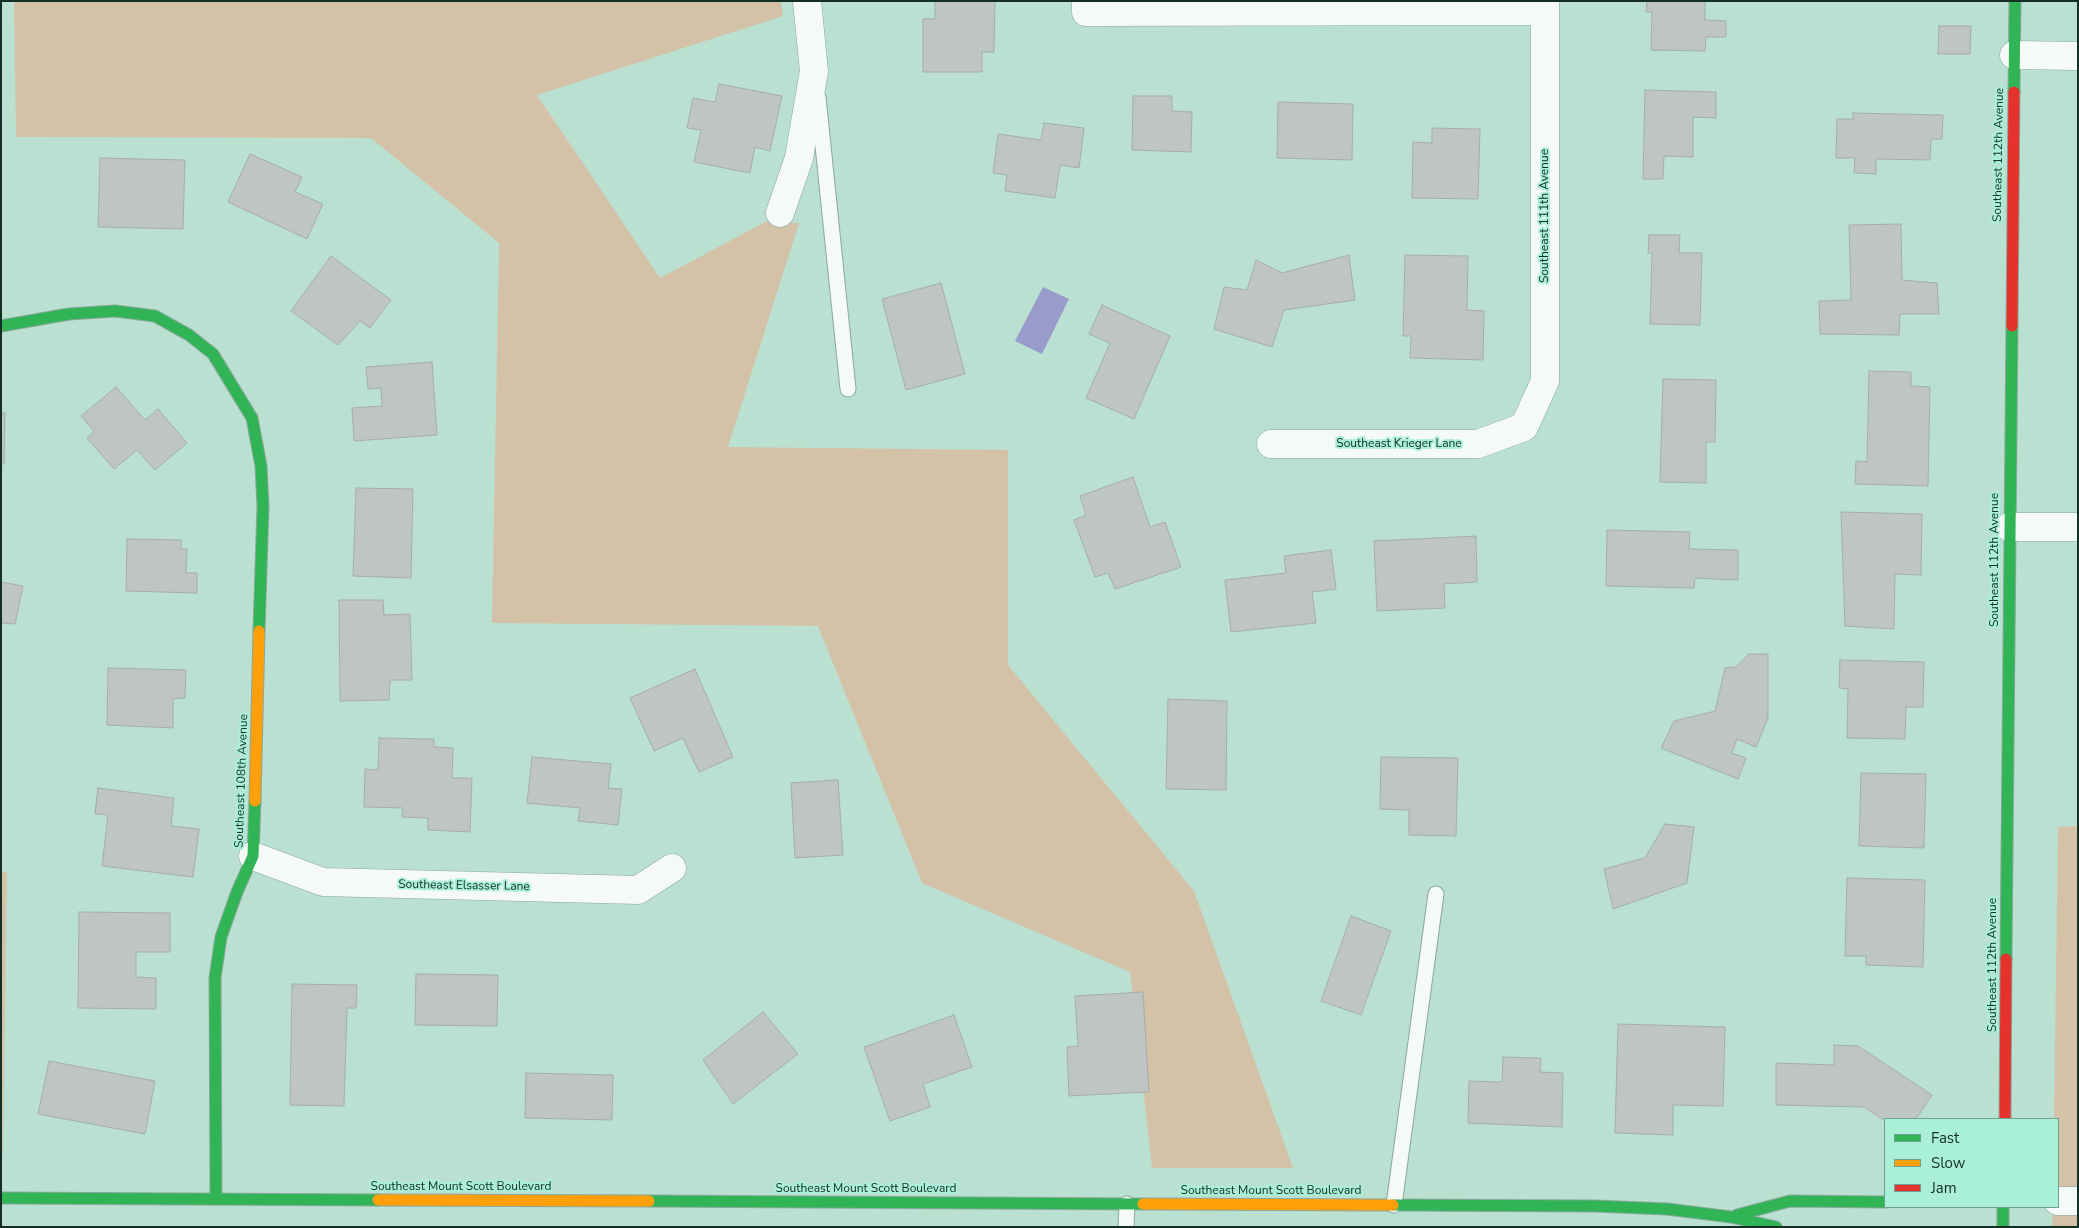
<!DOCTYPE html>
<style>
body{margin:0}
#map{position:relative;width:2079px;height:1228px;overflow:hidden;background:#bae0d2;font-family:"Nunito Sans",sans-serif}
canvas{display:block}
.frame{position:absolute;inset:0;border:2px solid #122e25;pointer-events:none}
.legend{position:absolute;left:1884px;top:1118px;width:175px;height:90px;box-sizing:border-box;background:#aaf0d7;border:1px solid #6da290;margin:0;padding:6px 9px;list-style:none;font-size:15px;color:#122e25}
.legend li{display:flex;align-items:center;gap:10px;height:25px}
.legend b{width:25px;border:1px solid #6da290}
</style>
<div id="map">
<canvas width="2079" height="1228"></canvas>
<div class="frame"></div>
<ul class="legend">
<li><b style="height:6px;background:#30b455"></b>Fast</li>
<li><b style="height:6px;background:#ff9f0a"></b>Slow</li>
<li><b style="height:6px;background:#e5322d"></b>Jam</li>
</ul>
</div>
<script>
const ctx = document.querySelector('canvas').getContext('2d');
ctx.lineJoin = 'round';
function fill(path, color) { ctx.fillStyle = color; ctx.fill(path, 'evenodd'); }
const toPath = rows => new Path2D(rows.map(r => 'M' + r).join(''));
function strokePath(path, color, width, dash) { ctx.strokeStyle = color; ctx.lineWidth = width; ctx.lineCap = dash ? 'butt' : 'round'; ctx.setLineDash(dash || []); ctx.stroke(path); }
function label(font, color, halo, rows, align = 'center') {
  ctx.font = font + ' "Nunito Sans",sans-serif'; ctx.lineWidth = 4; ctx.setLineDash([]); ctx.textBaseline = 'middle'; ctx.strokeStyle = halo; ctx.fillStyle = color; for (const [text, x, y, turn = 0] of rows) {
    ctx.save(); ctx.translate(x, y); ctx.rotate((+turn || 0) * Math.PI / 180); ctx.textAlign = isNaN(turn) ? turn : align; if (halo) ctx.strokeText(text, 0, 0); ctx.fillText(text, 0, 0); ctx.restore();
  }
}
const green = toPath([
 [14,1,781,1,783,16,537,95,660,278,767,221,799,223,728,447,1008,450,1008,665,1194,891,1293,1168,1152,1168,1130,972,922,883,818,626,492,623,499,243,371,138,16,137],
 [2078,826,2078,1227,2052,1227,2053,1207,2058,1207,2058,1119,2054,1119,2058,827],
 [1,872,7,872,3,1154,1,1154]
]);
const water = toPath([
 [1043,287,1069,299,1042,354,1015,341]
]);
const building = toPath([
 [935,1,995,1,994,52,982,52,982,72,923,72,923,19,935,19,935,1],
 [1647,1,1705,1,1705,20,1726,21,1726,37,1706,37,1705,51,1651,50,1652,12,1646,12,1647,1],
 [1939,26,1971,26,1970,54,1938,54,1939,26],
 [719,84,782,96,770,151,755,147,750,173,694,162,701,130,687,128,693,98,715,102,719,84],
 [1645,90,1716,92,1716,118,1693,117,1693,157,1664,156,1663,179,1643,179,1645,90],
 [1133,96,1172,96,1172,111,1192,112,1191,152,1132,150,1133,96],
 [1278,102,1353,104,1352,160,1277,158,1278,102],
 [1853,113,1943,115,1942,139,1931,139,1930,160,1876,159,1876,174,1854,173,1855,158,1836,158,1837,119,1853,119,1853,113],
 [1044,123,1084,128,1079,168,1060,165,1055,198,1005,191,1007,175,993,173,998,134,1041,140,1044,123],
 [1432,128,1480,129,1478,199,1412,198,1413,142,1432,143,1432,128],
 [250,154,302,177,295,192,323,204,307,239,228,202,250,154],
 [100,158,185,160,183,229,98,227,100,158],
 [1901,224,1902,280,1937,283,1939,314,1900,314,1899,335,1820,334,1819,301,1851,300,1849,225,1901,224],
 [1649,235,1680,235,1679,253,1702,253,1700,325,1650,324,1652,253,1648,253,1649,235],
 [1349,255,1355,300,1284,310,1272,347,1214,329,1224,287,1247,290,1256,260,1282,273,1349,255],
 [1405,255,1468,256,1467,310,1484,311,1483,360,1410,358,1411,336,1403,336,1405,255],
 [331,256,391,300,370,328,360,321,338,345,291,311,331,256],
 [941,283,965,374,906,390,882,299,941,283],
 [1102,305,1170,336,1134,419,1086,398,1110,343,1089,334,1102,305],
 [432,362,437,435,354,441,352,408,382,406,381,388,368,389,366,367,432,362],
 [1869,371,1911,372,1911,386,1930,387,1928,486,1855,484,1856,461,1867,462,1869,371],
 [1663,379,1716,380,1715,442,1706,442,1706,483,1660,482,1663,379],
 [116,387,145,420,158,409,187,443,155,470,137,450,114,469,87,438,94,431,81,416,116,387],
 [1,413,5,413,4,464,1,464,1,413],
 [1133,477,1150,527,1165,522,1181,567,1115,589,1108,573,1095,577,1074,520,1086,515,1080,496,1133,477],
 [356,488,413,489,411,578,353,576,356,488],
 [1841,512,1922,514,1921,575,1895,574,1894,629,1845,626,1841,512],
 [1607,530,1690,532,1689,549,1738,550,1738,580,1695,578,1694,588,1606,586,1607,530],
 [1476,536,1477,582,1444,584,1445,608,1377,611,1374,541,1476,536],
 [127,539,181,540,181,549,187,549,186,573,197,573,197,593,126,591,127,539],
 [1331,550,1336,589,1312,592,1316,623,1231,632,1225,580,1286,573,1284,556,1331,550],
 [1,582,23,586,15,624,1,623,1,582],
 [339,600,383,600,384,615,410,614,412,680,390,680,389,700,340,701,339,600],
 [1749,654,1768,654,1768,718,1756,747,1737,739,1732,753,1746,758,1738,779,1661,748,1674,721,1715,711,1725,668,1736,667,1749,654],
 [1840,660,1924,662,1923,707,1906,707,1905,739,1847,738,1848,689,1839,688,1840,660],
 [108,668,186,670,185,698,173,699,173,728,107,725,108,668],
 [695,669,733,757,699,772,683,738,654,751,630,698,695,669],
 [1168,699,1227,701,1226,790,1166,789,1168,699],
 [379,738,434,739,434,747,453,748,452,778,472,778,470,832,428,830,428,818,402,817,403,808,364,807,365,769,378,770,379,738],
 [532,757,611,764,608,788,622,789,618,825,578,821,580,808,527,803,532,757],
 [1381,757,1458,758,1456,836,1409,835,1409,810,1380,809,1381,757],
 [1861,773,1926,774,1924,848,1859,846,1861,773],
 [838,780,843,855,795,858,791,783,838,780],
 [98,788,174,798,171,826,199,829,193,877,102,866,108,815,95,814,98,788],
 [1665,824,1694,827,1687,883,1613,909,1604,869,1645,858,1665,824],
 [1847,878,1925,880,1923,967,1866,965,1866,956,1845,956,1847,878],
 [79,912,170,913,170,952,136,952,136,977,156,978,156,1009,78,1008,79,912],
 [1351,916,1391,931,1361,1015,1321,1001,1351,916],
 [416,974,498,975,497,1026,415,1025,416,974],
 [292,984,357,985,356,1008,347,1008,344,1106,290,1105,292,984],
 [1143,992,1149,1092,1069,1096,1067,1047,1078,1046,1075,996,1143,992],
 [763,1012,798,1054,733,1104,703,1060,763,1012],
 [954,1015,972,1067,923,1084,930,1107,890,1121,864,1047,954,1015],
 [1618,1024,1725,1027,1723,1106,1673,1105,1673,1135,1615,1133,1618,1024],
 [1834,1045,1858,1046,1932,1095,1916,1119,1885,1119,1885,1121,1864,1107,1776,1105,1776,1063,1834,1065,1834,1045],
 [1503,1057,1541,1058,1540,1072,1563,1073,1562,1127,1468,1123,1469,1081,1502,1082,1503,1057],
 [49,1061,155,1081,145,1134,38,1114,49,1061],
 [526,1073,613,1075,612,1120,525,1118,526,1073]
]);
const lane = toPath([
 [818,97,848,389],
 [1394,1205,1436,894],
 [1126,1227,1127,1204]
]);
const street = toPath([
 [1086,1,1086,12,1544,11],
 [2014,55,2078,56],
 [780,213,799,158,814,71,807,1],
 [1271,444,1478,444,1524,427,1545,381,1545,1],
 [2009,527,2078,527],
 [253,856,323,882,638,890,672,868],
 [2058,1201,2078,1201]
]);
const fast = toPath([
 [2014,92,2015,1],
 [1,326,69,314,115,311,155,316,189,335,213,354,252,418,261,466,263,506,259,631],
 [2006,959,2012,326],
 [1,1198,378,1200],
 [216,1199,215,978,221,937,237,892,253,856,255,801],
 [649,1201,1143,1204],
 [1393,1205,1595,1206,1667,1209,1731,1217,1776,1227],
 [2003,1207,2003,1227],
 [1737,1215,1790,1201,1885,1202]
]);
const slow = toPath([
 [255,801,259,631],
 [378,1200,649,1201],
 [1143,1204,1393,1205]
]);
const jam = toPath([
 [2012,326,2014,92],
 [2005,1119,2006,959]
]);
const streetNames = [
 ["Southeast 112th Avenue",1999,155,-89],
 ["Southeast 111th Avenue",1545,216,-90],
 ["Southeast Krieger Lane",1399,444],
 ["Southeast 112th Avenue",1995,560,-90],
 ["Southeast 108th Avenue",242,781,-88],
 ["Southeast Elsasser Lane",464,886,1],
 ["Southeast 112th Avenue",1993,965,-90],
 ["Southeast Mount Scott Boulevard",461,1187],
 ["Southeast Mount Scott Boulevard",866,1189],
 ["Southeast Mount Scott Boulevard",1271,1191]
];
fill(green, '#d4c2a8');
fill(water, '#999ccb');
fill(building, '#bfc4c4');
strokePath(building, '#a6acaa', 1);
strokePath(lane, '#8aa79d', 17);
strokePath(street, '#8aa79d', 29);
strokePath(fast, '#8aa79d', 13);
strokePath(slow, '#8aa79d', 13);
strokePath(jam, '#8aa79d', 13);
strokePath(lane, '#f5faf8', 15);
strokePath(street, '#f5faf8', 28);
strokePath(fast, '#30b455', 11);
strokePath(slow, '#ff9f0a', 11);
strokePath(jam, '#e5322d', 11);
label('12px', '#122e25', '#aaf0d7', streetNames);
</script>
